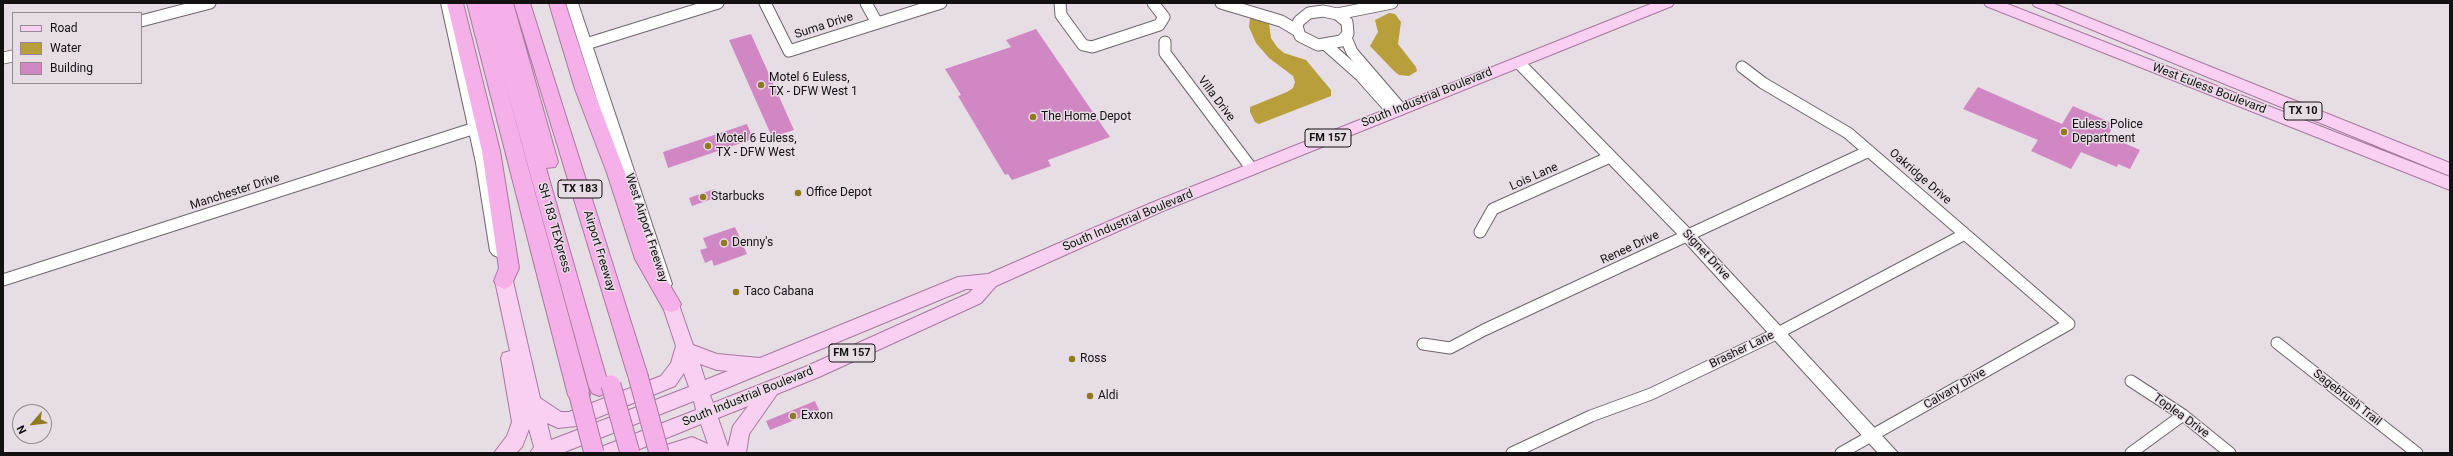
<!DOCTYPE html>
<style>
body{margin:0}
#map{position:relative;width:2453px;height:456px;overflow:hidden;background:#e7dde5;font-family:Roboto,sans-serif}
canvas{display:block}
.frame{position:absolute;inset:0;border:4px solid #141113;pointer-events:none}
.legend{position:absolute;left:12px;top:12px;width:130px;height:72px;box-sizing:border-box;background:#e7dde5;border:1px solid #938b91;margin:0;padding:5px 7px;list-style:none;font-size:12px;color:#141113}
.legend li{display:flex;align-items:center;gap:8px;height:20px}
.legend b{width:20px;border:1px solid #938b91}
.north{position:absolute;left:12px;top:404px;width:40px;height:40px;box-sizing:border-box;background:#e7dde5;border:1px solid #938b91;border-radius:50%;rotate:242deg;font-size:11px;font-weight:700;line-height:16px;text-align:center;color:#141113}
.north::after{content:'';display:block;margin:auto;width:14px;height:18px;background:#8f7a20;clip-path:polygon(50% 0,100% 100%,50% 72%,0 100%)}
</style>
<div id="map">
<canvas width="2453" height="456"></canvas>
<div class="frame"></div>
<ul class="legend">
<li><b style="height:5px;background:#fad0f2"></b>Road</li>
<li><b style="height:11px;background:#b89f3c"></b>Water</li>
<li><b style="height:11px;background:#d187c4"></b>Building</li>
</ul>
<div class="north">N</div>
</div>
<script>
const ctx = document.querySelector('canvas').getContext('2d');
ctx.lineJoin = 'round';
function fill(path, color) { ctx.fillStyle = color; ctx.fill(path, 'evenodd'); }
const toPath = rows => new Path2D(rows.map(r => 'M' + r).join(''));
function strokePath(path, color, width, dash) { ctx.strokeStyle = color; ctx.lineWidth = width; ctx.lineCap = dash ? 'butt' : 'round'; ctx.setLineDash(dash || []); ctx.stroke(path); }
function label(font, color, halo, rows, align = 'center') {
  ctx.font = font + ' Roboto,sans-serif'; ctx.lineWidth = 3; ctx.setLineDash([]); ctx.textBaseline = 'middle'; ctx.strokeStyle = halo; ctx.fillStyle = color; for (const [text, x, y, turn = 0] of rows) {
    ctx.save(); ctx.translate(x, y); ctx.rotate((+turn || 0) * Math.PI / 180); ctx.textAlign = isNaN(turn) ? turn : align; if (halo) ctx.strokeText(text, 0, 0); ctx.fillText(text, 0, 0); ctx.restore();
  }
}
const water = toPath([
 [1389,13,1395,14,1401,22,1398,44,1416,67,1417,71,1409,76,1399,75,1394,71,1370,46,1378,32,1375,20],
 [1250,18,1269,24,1271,38,1277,47,1284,53,1306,60,1331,90,1331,96,1259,124,1255,122,1250,112,1250,107,1287,92,1293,88,1295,82,1293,76,1269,58,1256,43,1249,27]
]);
const building = toPath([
 [1036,29,1110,137,1048,160,1051,166,1012,180,1008,174,1005,175,958,96,961,95,945,69,1011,47,1006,40],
 [751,34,794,130,772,137,729,40],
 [1978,87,2062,124,2073,106,2114,124,2108,136,2140,150,2130,169,2118,164,2117,167,2081,152,2071,169,2031,151,2038,140,1963,109],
 [747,124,753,139,668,168,663,152],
 [714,189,717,197,692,206,689,198],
 [735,227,747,254,714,266,712,260,705,263,700,250,707,248,703,238],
 [815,401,819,410,770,430,766,421]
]);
const street = toPath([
 [765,3,789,51,941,3],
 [866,3,877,23],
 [1060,3,1061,15,1083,45,1092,47,1159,25,1164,17,1153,3],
 [1221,3,1281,21,1298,31],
 [1323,11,1337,14,1347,22,1348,34,1341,41,1318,45,1300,36,1297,26,1299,21,1309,13,1323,11],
 [1337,14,1392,3],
 [141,21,210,3],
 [1346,38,1352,52,1401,109],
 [1165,42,1165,53,1252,169],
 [586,44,718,3],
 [1326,45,1361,76,1393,112],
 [3,58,13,56],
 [1742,67,1763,83,1848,133,2069,324,1841,453],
 [1480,232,1493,209,1610,157],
 [3,280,475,128],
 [2277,343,2417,453],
 [1423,344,1450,348,1484,330,1869,151],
 [2131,381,2183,415,2230,453],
 [1512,453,1591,416,1651,394,1778,333,1965,234],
 [2131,453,2183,415]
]);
const secondary = toPath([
 [441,3,453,3,490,163,506,251,503,255,498,257,493,255,490,251,476,163,441,3],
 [566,3,578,3,672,284,669,288,664,290,659,288,656,284,566,3],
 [1518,57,1523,59,1693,232,1898,453,1878,453,1683,240,1513,65,1511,62,1518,57]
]);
const primary = toPath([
 [1653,3,1674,3,1672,6,1163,211,996,286,981,303,819,377,777,394,749,434,746,453,657,453,660,447,692,437,708,444,701,424,630,453,598,453,601,447,696,410,694,401,562,453,530,453,534,447,529,429,522,447,516,453,494,453,507,436,512,422,501,358,503,353,510,351,495,281,498,276,504,274,510,276,513,281,540,398,561,412,569,412,661,376,671,363,676,346,662,304,665,299,671,297,677,299,693,345,717,354,760,358,958,277,988,274,1151,203,1653,3],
 [966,289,973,289,969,293,805,367,713,403,710,395,966,289],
 [700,364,717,370,728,371,705,380,700,364],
 [684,373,689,387,551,440,547,423,558,428,577,426,675,386,684,373],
 [748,406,733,426,728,447,718,418,748,406],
 [1984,3,2005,3,2450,177,2450,190,1986,6,1984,3],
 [2032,3,2052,3,2450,163,2450,176,2034,6,2032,3]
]);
const highway = toPath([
 [447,3,463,3,500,151,519,268,511,286,504,289,497,286,494,281,499,268,482,151,447,3],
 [467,3,513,3,558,162,555,167,546,168,609,387,606,393,599,396,592,393,589,387,503,75,590,395,586,401,579,404,572,401,568,395,467,3],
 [514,3,530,3,648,376,645,382,638,385,631,382,628,376,514,3],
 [549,3,565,3,593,89,625,173,654,258,681,304,678,310,671,312,664,310,635,259,607,173,575,89,549,3]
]);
const highwayBridge = toPath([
 [638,376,659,453],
 [611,385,630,453],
 [579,395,594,453]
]);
const markers = [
 [761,85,4,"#8f7a20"],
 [1033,117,4,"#8f7a20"],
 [2064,132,4,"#8f7a20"],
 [708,146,4,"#8f7a20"],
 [798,193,4,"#8f7a20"],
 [703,197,4,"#8f7a20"],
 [724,243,4,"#8f7a20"],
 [736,292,4,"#8f7a20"],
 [1072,359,4,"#8f7a20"],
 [1090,396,4,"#8f7a20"],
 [793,416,4,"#8f7a20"]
];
const shields = [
 [2303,111,38],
 [1328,138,46],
 [580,189,44],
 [852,353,46]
];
const shieldNames = [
 ["TX 10",2303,111],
 ["FM 157",1328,138],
 ["TX 183",580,189],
 ["FM 157",852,353]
];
const streetNames = [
 ["Suma Drive",824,26,-18],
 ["West Euless Boulevard",2209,89,21],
 ["South Industrial Boulevard",1427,98,-22],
 ["Villa Drive",1216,99,53],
 ["Lois Lane",1534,177,-24],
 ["Oakridge Drive",1920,177,41],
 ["Manchester Drive",235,192,-18],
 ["South Industrial Boulevard",1128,221,-23],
 ["SH 183 TEXpress",554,228,74],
 ["West Airport Freeway",646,228,72],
 ["Renee Drive",1630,248,-25],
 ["Airport Freeway",599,251,73],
 ["Signet Drive",1706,255,47],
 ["Brasher Lane",1742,350,-26],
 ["Calvary Drive",1955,389,-30],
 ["South Industrial Boulevard",748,397,-22],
 ["Sagebrush Trail",2347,398,38],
 ["Toplea Drive",2181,416,36]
];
const poiNames = [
 ["Motel 6 Euless,",769,78],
 ["TX - DFW West 1",769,92],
 ["The Home Depot",1041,117],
 ["Euless Police",2072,125],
 ["Department",2072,139],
 ["Motel 6 Euless,",716,139],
 ["TX - DFW West",716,153],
 ["Office Depot",806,193],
 ["Starbucks",711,197],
 ["Denny's",732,243],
 ["Taco Cabana",744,292],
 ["Ross",1080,359],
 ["Aldi",1098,396],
 ["Exxon",801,416]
];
fill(water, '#b89f3c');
fill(building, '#d187c4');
strokePath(street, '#6d656b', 13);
strokePath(secondary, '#6d656b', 2);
strokePath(primary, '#a7789e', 2);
strokePath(highway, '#a7789e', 2);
strokePath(street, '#fff', 11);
fill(secondary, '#fff');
fill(primary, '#fad0f2');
fill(highway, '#f6b0e9');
strokePath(highwayBridge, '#a7789e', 21, []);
strokePath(highwayBridge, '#f6b0e9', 19);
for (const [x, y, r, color] of markers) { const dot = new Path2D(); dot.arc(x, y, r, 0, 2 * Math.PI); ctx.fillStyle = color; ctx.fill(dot); strokePath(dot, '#e7dde5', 1.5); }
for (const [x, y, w] of shields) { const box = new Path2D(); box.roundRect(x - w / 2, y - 9, w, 18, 3); ctx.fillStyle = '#e7dde5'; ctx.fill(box); strokePath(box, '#141113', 1); }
label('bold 11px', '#141113', null, shieldNames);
label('12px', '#141113', '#e7dde5', streetNames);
label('12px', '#141113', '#e7dde5', poiNames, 'left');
</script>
